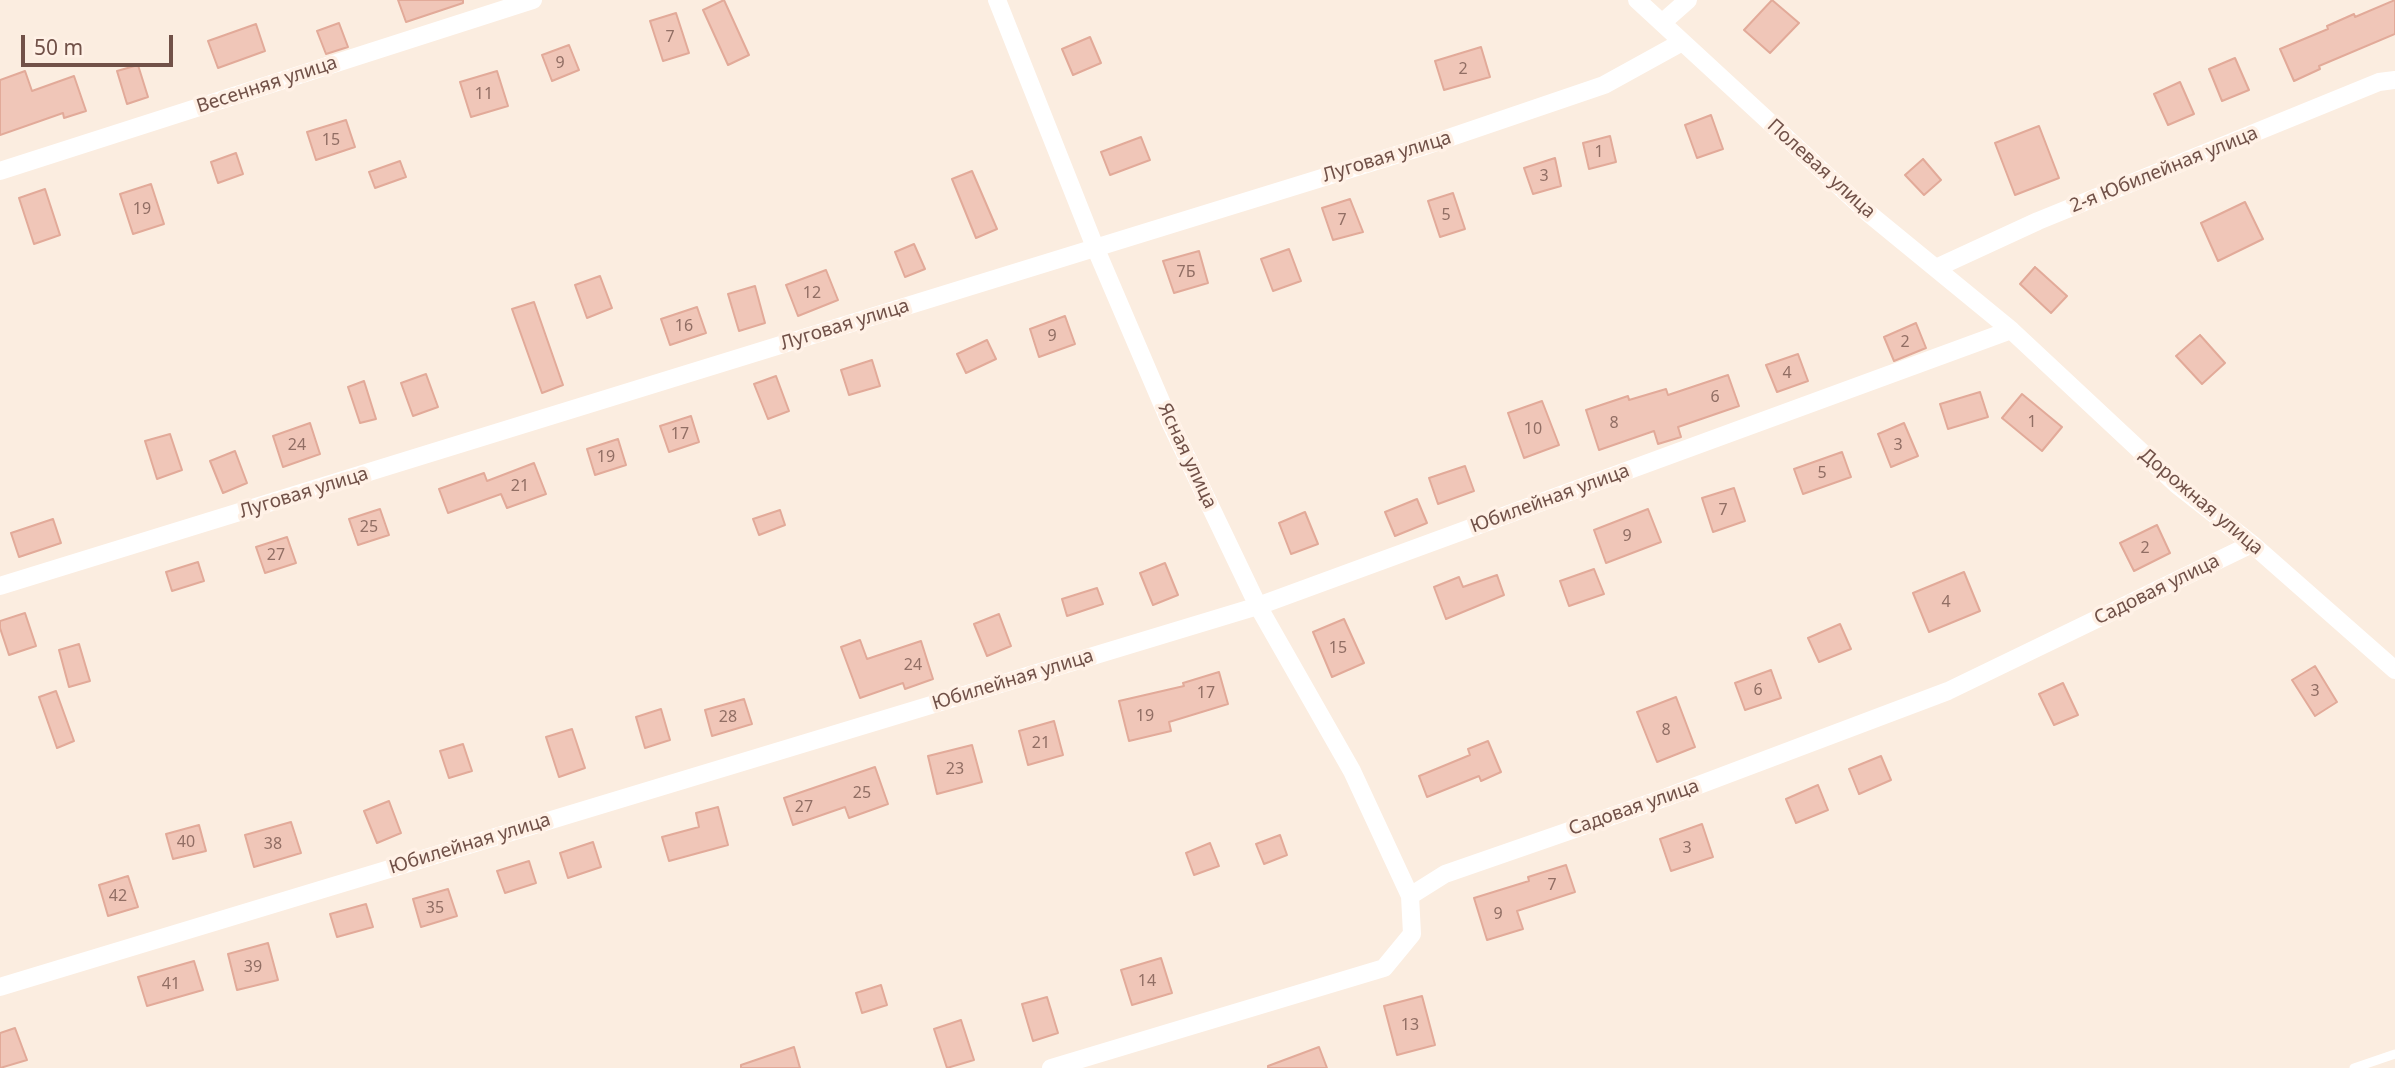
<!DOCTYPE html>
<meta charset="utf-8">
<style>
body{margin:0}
#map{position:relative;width:2395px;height:1068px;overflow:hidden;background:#fbede0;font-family:"Noto Sans",sans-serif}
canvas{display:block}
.scale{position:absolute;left:21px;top:35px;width:152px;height:32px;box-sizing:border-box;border:4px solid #715148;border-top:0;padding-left:9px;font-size:21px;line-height:24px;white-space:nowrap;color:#715148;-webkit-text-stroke:5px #fff1e6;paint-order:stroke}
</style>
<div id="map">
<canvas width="2395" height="1068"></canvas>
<div class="scale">50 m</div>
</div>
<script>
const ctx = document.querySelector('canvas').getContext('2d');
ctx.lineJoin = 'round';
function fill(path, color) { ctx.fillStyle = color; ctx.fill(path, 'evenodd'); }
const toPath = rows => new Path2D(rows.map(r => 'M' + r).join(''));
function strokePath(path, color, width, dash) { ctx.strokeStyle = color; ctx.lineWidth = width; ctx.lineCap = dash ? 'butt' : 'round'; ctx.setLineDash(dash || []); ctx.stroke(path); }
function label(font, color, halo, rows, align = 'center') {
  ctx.font = font + ' "Noto Sans",sans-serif'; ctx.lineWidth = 7; ctx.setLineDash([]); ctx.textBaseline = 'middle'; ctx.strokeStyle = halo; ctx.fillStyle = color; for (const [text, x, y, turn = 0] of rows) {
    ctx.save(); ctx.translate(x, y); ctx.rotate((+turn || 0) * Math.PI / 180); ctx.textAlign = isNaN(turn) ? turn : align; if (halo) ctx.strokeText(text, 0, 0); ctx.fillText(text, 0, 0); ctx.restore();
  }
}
const building = toPath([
 [398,0,463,0,463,3,406,22,398,0],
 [724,0,749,55,728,65,703,10,724,0],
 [1772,0,1799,23,1770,53,1744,30,1772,0],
 [2395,0,2395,34,2319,66,2320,69,2294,81,2280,49,2328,29,2327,26,2354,14,2355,17,2395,0],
 [676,13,689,53,663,61,650,21,676,13],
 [339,23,348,47,326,54,317,31,339,23],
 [256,24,265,51,218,68,208,41,256,24],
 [1090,37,1101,63,1073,75,1062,49,1090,37],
 [569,45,579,70,552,81,542,55,569,45],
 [1481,47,1490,77,1444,90,1435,61,1481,47],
 [2235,58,2249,90,2222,101,2209,69,2235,58],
 [138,65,148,97,127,104,117,71,138,65],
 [25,71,32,91,74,76,86,111,64,118,63,113,0,135,0,80,25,71],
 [497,71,508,106,471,117,460,82,497,71],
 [2180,82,2194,114,2168,125,2154,94,2180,82],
 [1711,115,1723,149,1697,158,1685,125,1711,115],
 [346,120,355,147,316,160,307,132,346,120],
 [2039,126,2059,178,2015,195,1995,143,2039,126],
 [1610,136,1616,162,1589,169,1583,143,1610,136],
 [1141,137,1150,160,1110,175,1101,152,1141,137],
 [236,153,243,174,218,183,211,162,236,153],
 [1555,158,1561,186,1533,194,1524,168,1555,158],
 [1923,159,1941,180,1924,195,1905,175,1923,159],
 [400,161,406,177,375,188,369,172,400,161],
 [972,171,997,229,976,238,952,179,972,171],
 [151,184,164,224,133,234,120,194,151,184],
 [45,189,60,235,34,244,19,198,45,189],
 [1453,193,1465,229,1440,237,1428,201,1453,193],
 [1350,199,1363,232,1333,240,1322,208,1350,199],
 [2245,202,2263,239,2218,261,2201,223,2245,202],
 [914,244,925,269,905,277,895,252,914,244],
 [1289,249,1301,281,1273,291,1261,259,1289,249],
 [1199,251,1208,283,1174,293,1163,261,1199,251],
 [2035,267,2067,296,2051,313,2020,284,2035,267],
 [826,270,838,300,798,316,786,285,826,270],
 [600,276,612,308,587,318,575,285,600,276],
 [755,286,765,323,739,331,728,294,755,286],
 [534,302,563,385,542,393,512,309,534,302],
 [697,307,706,333,670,345,661,319,697,307],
 [1065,316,1075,344,1039,357,1030,329,1065,316],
 [1916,323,1926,348,1894,361,1884,337,1916,323],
 [2200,335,2225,363,2202,384,2176,356,2200,335],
 [987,340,996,359,966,373,957,354,987,340],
 [1798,354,1808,381,1777,392,1766,365,1798,354],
 [872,360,880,386,849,395,841,370,872,360],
 [426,374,438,407,413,416,401,383,426,374],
 [1728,375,1739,406,1678,427,1681,437,1658,444,1654,431,1599,450,1586,410,1628,396,1629,400,1666,389,1668,395,1728,375],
 [776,376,789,411,768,419,754,384,776,376],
 [364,381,376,419,360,423,348,387,364,381],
 [1980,392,1988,417,1948,429,1940,404,1980,392],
 [2022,394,2062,427,2042,451,2002,418,2022,394],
 [1542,401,1559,445,1524,458,1508,413,1542,401],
 [691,416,699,442,669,452,660,426,691,416],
 [310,423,320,454,283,467,273,436,310,423],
 [1904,423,1918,456,1891,467,1878,434,1904,423],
 [170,434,182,470,157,479,145,441,170,434],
 [618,439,626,465,595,475,587,449,618,439],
 [235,451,247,483,223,493,210,461,235,451],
 [1842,452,1851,477,1803,494,1794,469,1842,452],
 [534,463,546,494,507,508,501,494,448,513,439,489,484,473,487,481,534,463],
 [1465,466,1474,491,1438,504,1429,478,1465,466],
 [1734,488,1745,521,1713,532,1702,498,1734,488],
 [1417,499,1427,523,1395,536,1385,512,1417,499],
 [380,509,389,535,358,545,349,519,380,509],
 [1648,509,1661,542,1606,563,1594,530,1648,509],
 [780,510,785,525,759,535,753,519,780,510],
 [1305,512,1318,544,1291,554,1279,523,1305,512],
 [53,519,61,543,19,557,11,533,53,519],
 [2157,525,2170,553,2134,571,2120,543,2157,525],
 [287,537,296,563,265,573,256,547,287,537],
 [198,562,204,581,172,591,166,572,198,562],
 [1165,563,1178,595,1153,605,1140,573,1165,563],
 [1594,569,1604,594,1569,606,1560,581,1594,569],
 [1964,572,1980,611,1929,632,1913,593,1964,572],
 [1497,575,1504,595,1446,619,1434,587,1459,577,1463,587,1497,575],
 [1097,588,1103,604,1067,616,1062,599,1097,588],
 [25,613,36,646,9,655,0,628,0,621,25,613],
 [999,614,1011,646,987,656,974,624,999,614],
 [1344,619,1364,663,1332,677,1313,632,1344,619],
 [1840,624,1851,649,1819,662,1808,638,1840,624],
 [860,640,867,659,921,641,933,679,905,689,903,683,860,698,841,647,860,640],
 [79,644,90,681,69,687,59,650,79,644],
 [2315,666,2337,702,2315,716,2292,680,2315,666],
 [1771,670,1781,698,1745,710,1735,683,1771,670],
 [1219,672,1228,704,1169,722,1171,731,1129,741,1119,701,1184,686,1183,683,1219,672],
 [2063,683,2078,715,2054,725,2039,694,2063,683],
 [56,691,74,741,57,748,39,697,56,691],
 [1676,697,1695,747,1657,762,1637,712,1676,697],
 [744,699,752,724,712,736,705,710,744,699],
 [661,709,670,740,645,748,636,717,661,709],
 [1054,721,1063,755,1028,765,1019,731,1054,721],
 [572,729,585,768,559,777,546,737,572,729],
 [1488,741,1501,772,1481,781,1479,776,1427,797,1419,776,1470,755,1468,749,1488,741],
 [463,744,472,771,449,778,440,751,463,744],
 [972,745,982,782,937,794,928,756,972,745],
 [1881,756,1891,780,1859,794,1849,769,1881,756],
 [875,767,888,804,849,818,845,807,793,825,784,798,875,767],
 [1818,785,1828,810,1796,823,1786,799,1818,785],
 [389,801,401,833,377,843,364,811,389,801],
 [718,807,728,845,669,861,662,837,699,827,696,813,718,807],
 [291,822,301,853,254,867,245,835,291,822],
 [1702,824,1713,857,1671,871,1660,839,1702,824],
 [199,825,206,851,173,859,166,834,199,825],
 [1280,835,1287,855,1264,864,1256,844,1280,835],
 [593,842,601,867,568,878,560,853,593,842],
 [1210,843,1219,866,1194,875,1186,853,1210,843],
 [529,861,536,883,505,893,497,871,529,861],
 [1566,865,1575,892,1517,911,1523,929,1487,940,1474,898,1529,881,1528,877,1566,865],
 [128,876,138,907,108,916,99,885,128,876],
 [448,889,457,916,421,927,413,899,448,889],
 [366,904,373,927,337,937,330,914,366,904],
 [268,943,278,980,237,990,228,954,268,943],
 [1161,958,1172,993,1132,1005,1121,970,1161,958],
 [194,961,203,990,147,1006,138,977,194,961],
 [881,985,887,1005,862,1013,856,993,881,985],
 [1422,996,1435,1045,1397,1055,1384,1006,1422,996],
 [1047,997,1058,1033,1033,1041,1022,1004,1047,997],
 [961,1020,974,1060,947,1068,934,1029,961,1020],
 [15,1028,27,1060,0,1068,0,1033,15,1028],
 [794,1047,800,1068,741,1068,741,1065,794,1047],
 [1319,1047,1327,1068,1268,1068,1268,1066,1319,1047]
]);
const lane = toPath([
 [2354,1068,2395,1054]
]);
const street = toPath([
 [997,0,1095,247,1169,420,1258,606,1352,771,1410,896],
 [1637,0,1867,212,2011,330,2177,485,2252,544,2395,670],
 [1663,22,1688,0],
 [0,171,533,0],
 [1936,268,2038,221,2379,82,2395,80],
 [0,586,1422,147,1604,85,1682,42],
 [0,987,1258,606,2011,330],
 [1051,1068,1384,968,1412,934,1410,896,1445,874,1667,797,1948,691,2252,544]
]);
const numberNames = [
 ["7",670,37],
 ["9",560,63],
 ["2",1463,69],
 ["11",484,94],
 ["15",331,140],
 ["1",1599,152],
 ["3",1544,176],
 ["19",142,209],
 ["5",1446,215],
 ["7",1342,220],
 ["7Б",1186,272],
 ["12",812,293],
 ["16",684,326],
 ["9",1052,336],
 ["2",1905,342],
 ["4",1787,373],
 ["6",1715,397],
 ["1",2032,422],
 ["8",1614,423],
 ["10",1533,429],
 ["17",680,434],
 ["24",297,445],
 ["3",1898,445],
 ["19",606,457],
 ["5",1822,473],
 ["21",520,486],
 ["7",1723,510],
 ["25",369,527],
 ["9",1627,536],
 ["2",2145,548],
 ["27",276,555],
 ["4",1946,602],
 ["15",1338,648],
 ["24",913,665],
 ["6",1758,690],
 ["3",2315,691],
 ["17",1206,693],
 ["19",1145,716],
 ["28",728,717],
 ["8",1666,730],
 ["21",1041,743],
 ["23",955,769],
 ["25",862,793],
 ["27",804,807],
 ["40",186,842],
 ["38",273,844],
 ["3",1687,848],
 ["7",1552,885],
 ["42",118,896],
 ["35",435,908],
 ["9",1498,914],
 ["39",253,967],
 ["14",1147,981],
 ["41",171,984],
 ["13",1410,1025]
];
const streetNames = [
 ["Весенняя улица",267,85,-18],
 ["Луговая улица",1387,157,-17],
 ["Полевая улица",1821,169,42],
 ["2-я Юбилейная улица",2164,170,-22],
 ["Луговая улица",845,325,-17],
 ["Ясная улица",1187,456,65],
 ["Луговая улица",304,493,-17],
 ["Юбилейная улица",1550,499,-20],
 ["Дорожная улица",2201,502,40],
 ["Садовая улица",2157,590,-26],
 ["Юбилейная улица",1013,680,-17],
 ["Садовая улица",1634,808,-19],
 ["Юбилейная улица",470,844,-17]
];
fill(building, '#f0c6b8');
strokePath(building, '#e2aa99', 2);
strokePath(lane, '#fff', 9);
strokePath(street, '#fff', 18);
label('16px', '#916e64', null, numberNames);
label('19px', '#715148', '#fff1e6', streetNames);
</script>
